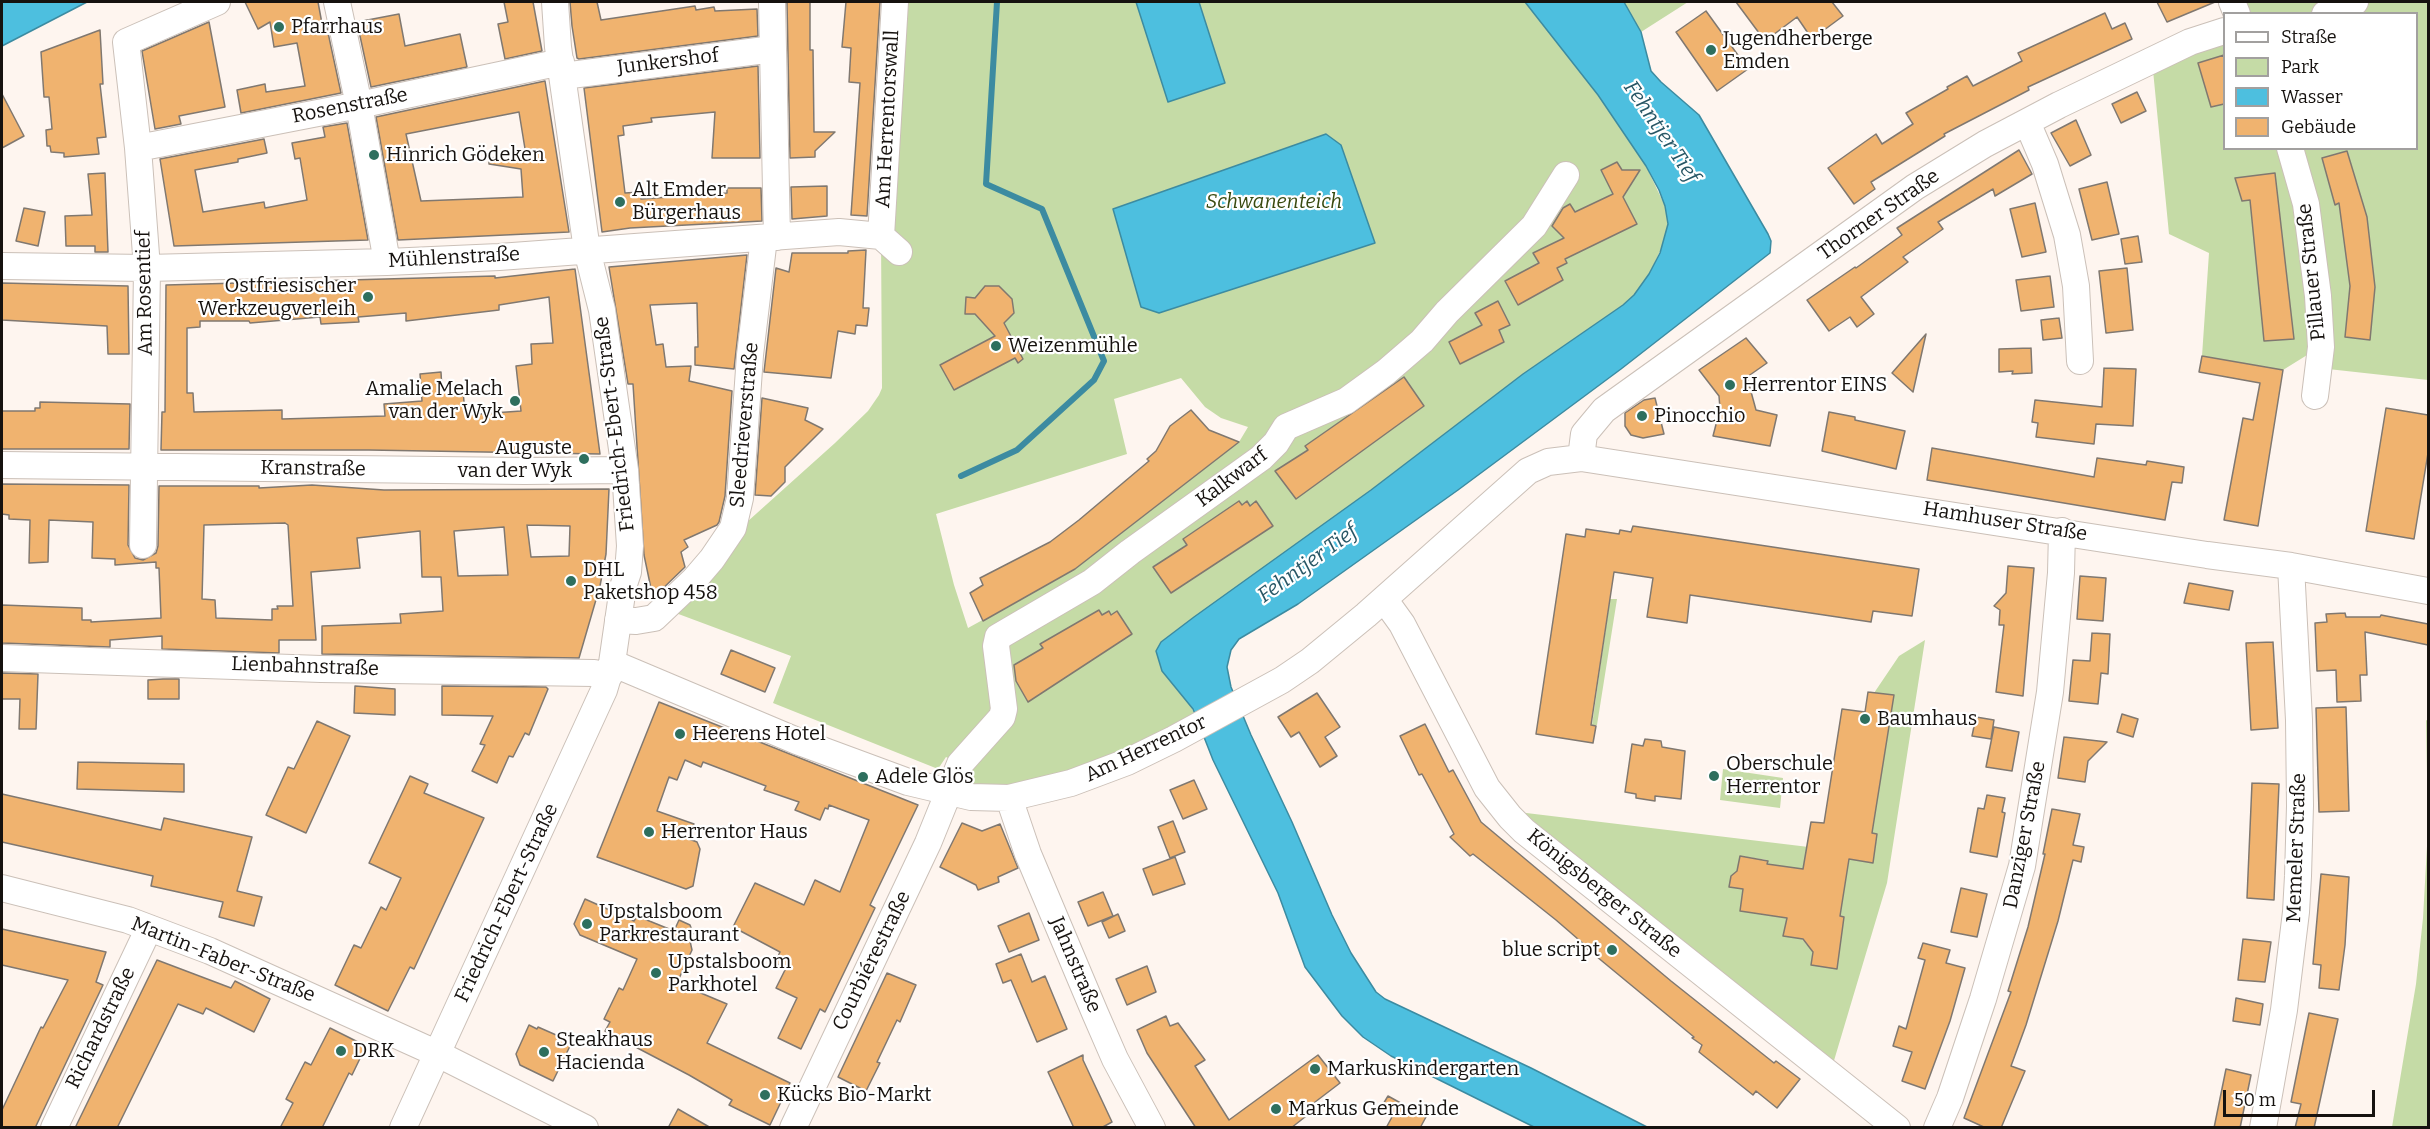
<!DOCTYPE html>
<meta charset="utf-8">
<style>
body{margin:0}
#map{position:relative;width:2430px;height:1129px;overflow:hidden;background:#fef5ef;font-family:Bitter,serif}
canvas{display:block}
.frame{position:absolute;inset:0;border:3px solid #16120f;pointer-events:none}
.legend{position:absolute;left:2223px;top:12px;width:195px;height:138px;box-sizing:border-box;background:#fff;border:2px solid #a2a09f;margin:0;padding:8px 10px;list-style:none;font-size:18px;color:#16120f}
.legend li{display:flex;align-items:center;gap:12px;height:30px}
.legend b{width:30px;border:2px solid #a2a09f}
.scale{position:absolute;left:2223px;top:1090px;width:152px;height:27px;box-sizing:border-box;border:3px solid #16120f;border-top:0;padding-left:8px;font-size:18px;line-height:21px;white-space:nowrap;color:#16120f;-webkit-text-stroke:4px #fff;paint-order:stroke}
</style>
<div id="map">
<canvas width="2430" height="1129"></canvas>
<div class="frame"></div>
<ul class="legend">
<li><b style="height:8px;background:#fff"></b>Straße</li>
<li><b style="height:16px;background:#c5dba6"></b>Park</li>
<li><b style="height:16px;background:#4dbfdf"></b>Wasser</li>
<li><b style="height:16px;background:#f0b36f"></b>Gebäude</li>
</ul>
<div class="scale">50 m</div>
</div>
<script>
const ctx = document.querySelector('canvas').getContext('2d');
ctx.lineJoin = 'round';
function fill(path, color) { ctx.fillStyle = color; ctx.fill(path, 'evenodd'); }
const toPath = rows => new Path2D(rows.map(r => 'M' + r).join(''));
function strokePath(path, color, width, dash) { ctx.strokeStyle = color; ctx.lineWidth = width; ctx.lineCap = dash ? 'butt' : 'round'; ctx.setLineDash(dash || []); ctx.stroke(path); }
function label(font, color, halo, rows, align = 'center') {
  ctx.font = font + ' Bitter,serif'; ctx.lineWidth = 4.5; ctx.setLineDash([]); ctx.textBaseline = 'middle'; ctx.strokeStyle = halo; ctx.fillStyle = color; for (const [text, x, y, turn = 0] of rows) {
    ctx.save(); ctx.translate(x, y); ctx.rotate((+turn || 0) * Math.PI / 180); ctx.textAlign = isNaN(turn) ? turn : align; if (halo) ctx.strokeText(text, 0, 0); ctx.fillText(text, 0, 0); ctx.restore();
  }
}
const green = toPath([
 [895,2,1525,2,1598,95,1646,166,1665,206,1668,224,1664,243,1649,274,1634,295,1623,305,1523,374,1371,490,1161,642,1162,671,1190,704,1199,725,1098,774,950,793,960,764,946,757,938,769,773,703,791,656,665,609,747,522,835,443,868,411,879,395,882,388,881,236],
 [1181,378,1205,407,1221,418,1248,427,1239,442,1075,569,968,628,954,585,936,514,1127,454,1114,399],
 [1624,2,1688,2,1641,32],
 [2232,2,2428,2,2428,380,2319,368,2320,347,2283,370,2202,356,2209,253,2169,234,2152,60,2224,31,2224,148,2416,148,2416,14,2237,13],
 [1610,599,1617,599,1597,725,1592,725],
 [1925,640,1887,883,1830,1074,1518,812,1817,848,1813,871,1767,864,1767,860,1740,856,1737,871,1731,876,1743,889,1740,911,1782,903,1797,938,1802,939,1807,945,1814,946,1811,965,1836,968,1844,917,1840,916,1849,859,1873,863,1877,835,1861,832,1893,695,1874,693,1899,656],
 [2426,720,2428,721,2428,1127,2392,1127,2416,984,2423,918,2428,828],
 [1723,769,1783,778,1780,808,1720,800]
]);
const water = toPath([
 [2,2,87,2,2,46,2,2],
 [1136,2,1199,2,1225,83,1168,102,1136,2],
 [1525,2,1624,2,1641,32,1651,71,1661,82,1699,115,1768,234,1771,241,1770,253,1621,369,1458,490,1298,604,1239,639,1231,650,1227,667,1231,687,1251,735,1292,822,1332,915,1351,953,1376,992,1385,999,1531,1068,1647,1127,1534,1127,1391,1056,1363,1037,1342,1016,1305,967,1278,893,1213,760,1193,709,1162,671,1156,651,1161,642,1194,617,1371,490,1523,374,1623,305,1634,295,1649,274,1660,253,1668,224,1665,206,1659,190,1646,166,1598,95,1525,2],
 [1326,134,1341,145,1375,243,1159,313,1141,307,1113,209,1326,134]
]);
const stream = toPath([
 [961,476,1017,450,1094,380,1104,361,1042,209,986,184,997,2]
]);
const building = toPath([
 [245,2,318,2,323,29,327,28,341,93,241,113,237,90,265,84,266,92,305,86,297,43,274,47,270,22,258,29,245,2],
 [504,2,533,2,542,51,505,59,498,24,508,22,504,2],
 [570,2,597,2,601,20,695,6,696,10,714,7,715,11,757,9,758,36,579,59,577,58,572,26,570,2],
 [787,2,810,2,810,50,813,50,814,132,835,132,815,151,815,157,790,158,787,2],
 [846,2,880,2,867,216,851,215,860,83,849,82,851,48,842,47,846,2],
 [1736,2,1832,2,1843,16,1812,39,1797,17,1765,41,1736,2],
 [2157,2,2215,2,2167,22,2157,2],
 [1706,11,1748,69,1717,91,1676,32,1706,11],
 [2105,13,2112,29,2125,23,2132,39,2028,87,2029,90,1944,134,1945,136,1871,182,1875,189,1854,204,1828,168,1876,134,1882,144,1913,124,1906,113,1948,89,1947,87,1967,76,1973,86,2022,61,2018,53,2105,13],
 [399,14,405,46,460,34,467,67,371,87,357,22,399,14],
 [209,22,225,107,179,116,181,124,155,129,142,51,209,22],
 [100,30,103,84,100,84,106,137,97,138,99,154,64,157,64,153,51,152,50,146,47,146,46,130,52,129,49,97,44,97,41,52,100,30],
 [2224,55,2224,104,2211,107,2198,63,2224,55],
 [758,66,760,158,712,158,715,112,651,118,652,122,623,126,624,135,618,136,625,193,641,192,641,199,727,193,727,188,761,188,762,221,630,228,602,232,584,88,758,66],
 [545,81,569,232,398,240,376,117,545,81],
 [519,112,526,155,489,158,489,164,521,169,523,197,421,201,406,134,519,112],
 [2137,92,2146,111,2121,123,2112,104,2137,92],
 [2,94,24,136,2,148,2,94],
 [2076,120,2091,155,2070,166,2051,133,2076,120],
 [347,123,368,240,174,246,160,159,264,139,267,153,238,159,238,162,195,170,203,212,264,202,265,208,307,200,300,158,295,159,292,143,325,137,323,127,347,123],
 [2019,150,2032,174,1995,196,1993,189,1938,222,1943,229,1903,257,1908,262,1861,297,1874,314,1857,327,1850,317,1829,331,1807,300,1855,267,1856,268,1902,235,1897,228,2019,150],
 [2347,151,2367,217,2375,287,2370,340,2345,337,2350,286,2339,203,2335,205,2322,158,2347,151],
 [1617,162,1622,170,1640,170,1623,197,1637,224,1565,259,1567,263,1557,268,1563,280,1518,305,1505,281,1539,263,1533,253,1564,238,1552,226,1563,208,1570,204,1575,212,1613,194,1601,170,1617,162],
 [105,173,108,252,95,252,95,246,66,246,65,216,92,215,88,174,105,173],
 [2275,173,2294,339,2264,341,2250,200,2242,201,2235,178,2275,173],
 [2107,182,2119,234,2092,240,2079,189,2107,182],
 [827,186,827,216,792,219,791,187,827,186],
 [2035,203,2046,252,2022,257,2010,209,2035,203],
 [24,208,45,212,38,246,16,241,24,208],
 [2138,236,2142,262,2125,264,2121,239,2138,236],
 [866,250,863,308,869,308,867,326,856,325,855,334,838,331,831,378,764,372,776,268,789,272,792,253,848,253,848,251,866,250],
 [747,255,734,369,695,365,695,347,698,347,697,303,650,305,656,345,663,344,666,367,691,366,689,381,732,391,725,496,719,522,717,525,684,540,688,547,681,552,685,567,653,598,644,555,633,384,628,384,609,267,747,255],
 [2127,268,2133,330,2106,333,2099,271,2127,268],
 [575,269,600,454,369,450,161,450,162,412,165,412,166,285,495,276,495,278,575,269],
 [549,297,553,343,531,344,532,364,516,366,521,411,465,415,463,389,442,390,441,372,420,374,422,401,384,404,385,416,282,419,282,410,194,412,193,393,187,393,187,328,200,327,200,321,249,321,250,323,320,317,321,324,359,322,358,317,406,313,406,321,499,310,499,305,549,297],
 [2050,276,2054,307,2021,311,2016,280,2050,276],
 [2,283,128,286,129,354,108,354,107,326,2,320,2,283],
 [985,286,999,286,1012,299,1014,313,1004,323,1023,359,1018,363,1015,358,954,390,940,365,995,336,975,314,965,314,966,297,975,298,985,286],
 [1498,301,1510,325,1499,330,1504,342,1460,364,1449,342,1482,325,1475,313,1498,301],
 [2059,318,2062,338,2043,340,2041,320,2059,318],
 [1926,334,1913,392,1892,373,1926,334],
 [1746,338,1767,363,1747,377,1756,410,1777,415,1770,446,1713,436,1720,409,1719,396,1699,370,1746,338],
 [2031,348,2032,373,2012,374,2013,371,1999,372,1999,349,2031,348],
 [2202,356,2283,370,2258,526,2224,520,2243,418,2253,420,2260,383,2199,372,2202,356],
 [2104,368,2136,369,2133,426,2096,424,2094,444,2036,437,2038,423,2032,422,2035,400,2102,407,2104,368],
 [1404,377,1424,406,1296,499,1275,471,1308,450,1305,446,1404,377],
 [762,398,808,408,805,420,823,429,785,467,785,482,771,496,755,495,762,398],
 [1655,398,1664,434,1643,438,1631,435,1625,426,1625,413,1644,400,1655,398],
 [40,402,130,404,129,449,2,449,2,411,35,411,35,408,40,408,40,402],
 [2386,408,2428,415,2428,453,2414,539,2366,531,2386,408],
 [1191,410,1209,430,1239,442,1075,569,983,621,970,593,983,585,980,578,1050,542,1079,520,1149,461,1147,459,1156,451,1170,426,1191,410],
 [1829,412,1855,417,1855,420,1905,431,1896,469,1822,451,1829,412],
 [1932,448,2094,477,2097,458,2146,465,2147,461,2184,467,2182,483,2172,482,2165,520,1927,480,1932,448],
 [2,484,129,485,128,545,135,558,143,560,156,553,158,546,159,486,259,486,259,488,312,485,384,490,609,489,606,554,600,586,579,658,322,654,322,626,401,623,400,614,443,611,441,577,422,577,420,531,357,538,360,568,311,572,316,640,279,640,279,653,162,649,162,636,110,640,110,647,2,643,2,605,82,608,82,620,91,620,91,622,161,618,159,568,156,568,156,562,115,565,115,559,92,558,93,522,49,520,48,562,29,563,30,520,9,519,9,515,2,514,2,484],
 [285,523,288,525,293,606,277,606,278,609,272,609,272,620,216,618,215,600,202,599,204,525,285,523],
 [527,525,570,526,569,556,531,557,527,525],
 [504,527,508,575,458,576,454,531,504,527],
 [1239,501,1242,505,1247,501,1250,506,1256,501,1273,526,1171,593,1153,567,1187,545,1183,539,1239,501],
 [1633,526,1919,569,1912,616,1873,611,1871,622,1690,595,1687,623,1647,617,1653,578,1614,572,1591,725,1596,726,1593,743,1536,734,1566,534,1585,537,1586,529,1619,534,1620,530,1631,532,1633,526],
 [2008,566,2034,568,2023,696,1996,692,2004,625,1999,625,2000,610,1994,606,2006,593,2008,566],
 [2080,576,2106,578,2103,621,2077,619,2080,576],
 [2189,583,2233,591,2229,610,2184,603,2189,583],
 [1099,610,1102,615,1109,611,1111,615,1117,611,1132,634,1028,702,1016,681,1014,665,1043,648,1040,644,1099,610],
 [2345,613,2346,617,2380,617,2381,615,2428,624,2428,645,2365,632,2367,675,2360,675,2361,701,2337,702,2336,670,2317,671,2315,623,2327,622,2326,614,2345,613],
 [2092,633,2110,634,2108,674,2101,673,2098,704,2069,701,2073,660,2090,661,2092,633],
 [2273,642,2278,728,2251,730,2246,643,2273,642],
 [731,650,775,668,765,692,721,674,731,650],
 [2,673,38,674,36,729,19,729,20,699,2,699,2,673],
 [163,679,179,679,179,699,148,699,148,680,163,679],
 [355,686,395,689,395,715,354,713,355,686],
 [442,686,546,687,548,689,529,735,525,733,513,757,509,756,497,783,472,771,485,745,480,744,493,716,442,715,442,686],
 [1868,692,1894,695,1872,833,1877,834,1873,863,1849,859,1840,916,1844,917,1837,969,1811,965,1813,952,1803,939,1783,936,1787,918,1740,911,1743,889,1729,887,1731,876,1737,871,1740,856,1768,861,1767,864,1803,869,1811,822,1824,823,1842,709,1865,712,1868,692],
 [1317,693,1340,727,1325,737,1337,756,1320,767,1299,732,1291,737,1278,717,1317,693],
 [659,702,918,805,870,905,875,908,825,1012,820,1009,801,1049,778,1038,797,998,776,988,786,968,775,963,780,952,733,927,755,883,804,905,815,880,840,892,869,820,829,805,828,809,825,808,820,820,795,810,799,802,764,790,766,786,703,762,701,767,685,760,677,780,669,777,657,811,694,824,689,839,697,842,700,849,693,886,686,889,597,857,659,702],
 [2346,707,2349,811,2319,812,2316,708,2346,707],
 [2122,714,2138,719,2133,737,2117,732,2122,714],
 [1976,717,1994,720,1991,739,1972,736,1976,717],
 [317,721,350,736,306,833,266,815,288,767,294,769,317,721],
 [1425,724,1449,772,1453,770,1481,822,1671,981,1774,1063,1776,1061,1800,1079,1777,1108,1756,1091,1753,1095,1699,1052,1702,1045,1692,1038,1694,1037,1585,947,1586,946,1556,920,1473,854,1470,856,1450,837,1454,834,1422,774,1419,775,1400,736,1425,724],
 [1994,727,2019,732,2012,771,1986,767,1994,727],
 [2064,737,2107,742,2088,761,2085,782,2058,778,2064,737],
 [1645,739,1661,741,1662,747,1685,751,1681,799,1655,796,1655,801,1636,798,1636,794,1625,792,1632,744,1643,746,1645,739],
 [78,762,184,764,184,792,77,789,78,762],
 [410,776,428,784,424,793,484,818,414,969,410,967,388,1011,335,985,354,945,361,948,381,907,386,910,401,878,369,863,410,776],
 [1194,780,1207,809,1183,819,1170,790,1194,780],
 [2252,783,2279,784,2274,900,2247,898,2252,783],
 [2,794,161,830,164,818,252,837,237,891,262,897,254,926,219,917,223,902,151,886,153,876,2,842,2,794],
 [1987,795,2005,798,2002,812,2005,813,1997,857,1970,852,1978,808,1984,809,1987,795],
 [2052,809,2080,814,2073,845,2084,847,2081,862,2073,860,2058,921,2026,1025,2011,1066,2025,1071,2001,1128,1986,1128,1964,1118,2011,992,2008,991,2028,927,2045,854,2043,854,2052,809],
 [1173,821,1185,852,1170,858,1158,827,1173,821],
 [962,823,982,831,1000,824,1018,868,998,877,999,882,978,890,976,885,940,867,962,823],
 [1175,857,1185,884,1153,895,1143,869,1175,857],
 [2321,874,2349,877,2345,945,2339,990,2319,988,2321,965,2313,964,2321,874],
 [1961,888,1987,894,1977,937,1951,932,1961,888],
 [1103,892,1113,916,1088,926,1078,902,1103,892],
 [585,899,634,921,637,916,674,931,679,920,690,925,693,933,690,941,692,950,677,983,727,1004,707,1043,790,1083,770,1125,729,1105,732,1100,689,1075,605,1031,610,1022,604,1019,619,988,623,990,637,959,580,935,574,924,585,899],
 [1029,913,1039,940,1009,952,998,926,1029,913],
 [1118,914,1125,931,1109,938,1102,922,1118,914],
 [2,929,106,952,96,982,103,985,35,1128,2,1128,2,1110,41,1027,43,1028,68,980,2,965,2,929],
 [2243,939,2271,942,2265,982,2238,980,2243,939],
 [1923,943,1950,950,1946,963,1965,968,1950,1021,1925,1089,1902,1081,1912,1052,1893,1046,1899,1026,1906,1029,1925,960,1918,958,1923,943],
 [1021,954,1032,982,1045,976,1067,1029,1037,1042,1011,980,1003,983,996,964,1021,954],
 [157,960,231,988,235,981,270,999,254,1032,206,1008,203,1014,178,1004,117,1128,75,1128,157,960],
 [1147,966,1156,992,1127,1005,1116,979,1147,966],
 [887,973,916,985,900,1022,897,1020,877,1062,880,1063,866,1091,838,1077,887,973],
 [2236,998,2263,1004,2260,1025,2233,1021,2236,998],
 [2309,1013,2338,1019,2314,1128,2295,1128,2301,1104,2291,1102,2309,1013],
 [1166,1016,1170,1026,1178,1023,1205,1060,1195,1066,1229,1120,1318,1055,1340,1083,1302,1112,1305,1117,1291,1128,1196,1128,1147,1053,1137,1030,1166,1016],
 [529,1025,537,1029,538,1027,572,1042,553,1081,520,1065,516,1054,529,1025],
 [330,1028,366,1046,352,1075,349,1073,322,1128,280,1128,293,1103,286,1099,305,1062,311,1065,330,1028],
 [1083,1055,1083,1060,1112,1122,1101,1128,1074,1128,1048,1072,1083,1055],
 [2226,1069,2251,1075,2240,1128,2214,1128,2226,1069],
 [1388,1096,1426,1117,1420,1128,1386,1128,1392,1117,1379,1111,1388,1096],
 [678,1109,711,1128,668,1128,678,1109]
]);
const minor = toPath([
 [337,2,359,105,387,262],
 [772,2,777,237],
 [2232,2,2237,14],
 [2325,14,2355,2],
 [563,76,773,49],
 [2027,122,2045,164,2067,235,2076,286,2080,361],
 [138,148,359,105,561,62],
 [2290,148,2306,204,2318,296,2321,347,2315,396],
 [881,236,895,2],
 [2,266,147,268,387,262,499,257,839,232,881,236,899,252],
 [1581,458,1584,434,1604,410,1915,187,1985,144,2059,105,2190,42,2224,31],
 [2,465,525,471,625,470],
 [143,545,147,268,138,148,126,42,217,2],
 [1384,599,1402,624,1487,788,1510,817,1524,831,1897,1128],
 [618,620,636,621,654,618,694,580,712,559,733,528,740,498,750,355,764,238],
 [2,658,321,669,594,673,609,676],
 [612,663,797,741,908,782,971,797,1009,798,1071,783,1127,762,1174,739,1282,680,1310,661,1366,615,1528,471,1548,462,1581,458,2207,555,2291,566,2428,591],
 [1009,798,1028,854,1095,1013,1115,1059,1152,1128],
 [2,888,128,920,210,951,438,1054,585,1128],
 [54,1128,149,928],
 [403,1128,604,690,612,663,623,587,628,572,630,546,625,470,602,310,587,250,558,47,555,2],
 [793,1128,928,843,960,764,1002,717,1004,709,996,646,998,637,1092,582,1130,552,1261,458,1276,443,1286,427,1346,401,1386,372,1422,341,1447,312,1534,226,1566,175],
 [1937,1128,1950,1098,1983,999,2022,866,2050,692,2061,573,2062,531],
 [2263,1128,2284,1010,2296,912,2298,876,2300,806,2299,720,2291,566]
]);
const markers = [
 [279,27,6,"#2e6f5e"],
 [1711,50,6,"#2e6f5e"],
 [374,155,6,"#2e6f5e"],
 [620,202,6,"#2e6f5e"],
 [368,297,6,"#2e6f5e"],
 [996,346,6,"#2e6f5e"],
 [1730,385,6,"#2e6f5e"],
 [515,401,6,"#2e6f5e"],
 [1642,416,6,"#2e6f5e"],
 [584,459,6,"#2e6f5e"],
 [571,581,6,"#2e6f5e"],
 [1865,719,6,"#2e6f5e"],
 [680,734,6,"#2e6f5e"],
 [1714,776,6,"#2e6f5e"],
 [863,777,6,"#2e6f5e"],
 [649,832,6,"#2e6f5e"],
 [587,924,6,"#2e6f5e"],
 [1612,950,6,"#2e6f5e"],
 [656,973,6,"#2e6f5e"],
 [341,1051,6,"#2e6f5e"],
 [544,1052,6,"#2e6f5e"],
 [1315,1069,6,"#2e6f5e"],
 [765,1095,6,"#2e6f5e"],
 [1276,1109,6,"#2e6f5e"]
];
const poiNames = [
 ["Pfarrhaus",291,27],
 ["Jugendherberge",1723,39],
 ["Emden",1723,62],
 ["Hinrich Gödeken",386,155],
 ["Alt Emder",632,190],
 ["Bürgerhaus",632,213],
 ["Ostfriesischer",356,286,"right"],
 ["Werkzeugverleih",356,309,"right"],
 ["Weizenmühle",1008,346],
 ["Herrentor EINS",1742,385],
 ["Amalie Melach",503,389,"right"],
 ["van der Wyk",503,412,"right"],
 ["Pinocchio",1654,416],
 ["Auguste",572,448,"right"],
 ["van der Wyk",572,471,"right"],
 ["DHL",583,570],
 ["Paketshop 458",583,593],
 ["Baumhaus",1877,719],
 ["Heerens Hotel",692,734],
 ["Oberschule",1726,764],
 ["Herrentor",1726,787],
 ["Adele Glös",875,777],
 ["Herrentor Haus",661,832],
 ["Upstalsboom",599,912],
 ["Parkrestaurant",599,935],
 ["blue script",1600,950,"right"],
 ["Upstalsboom",668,962],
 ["Parkhotel",668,985],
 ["Steakhaus",556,1040],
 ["Hacienda",556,1063],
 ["DRK",353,1051],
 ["Markuskindergarten",1327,1069],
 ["Kücks Bio-Markt",777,1095],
 ["Markus Gemeinde",1288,1109]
];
const streetNames = [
 ["Junkershof",668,62,-7],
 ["Rosenstraße",350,106,-11],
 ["Am Herrentorswall",888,119,-87],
 ["Thorner Straße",1879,215,-35],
 ["Mühlenstraße",454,258,-3],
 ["Pillauer Straße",2312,272,-96],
 ["Am Rosentief",145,293,-91],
 ["Friedrich-Ebert-Straße",615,424,-97],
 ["Sleedrieverstraße",745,425,-85],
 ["Kranstraße",313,469,1],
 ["Kalkwarf",1232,478,-37],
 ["Hamhuser Straße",2005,522,9],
 ["Lienbahnstraße",305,667,2],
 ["Am Herrentor",1146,749,-25],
 ["Danziger Straße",2025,835,-79],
 ["Memeler Straße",2297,848,-88],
 ["Königsberger Straße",1604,894,39],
 ["Friedrich-Ebert-Straße",507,903,-65],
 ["Martin-Faber-Straße",223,960,22],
 ["Courbiérestraße",872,961,-64],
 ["Jahnstraße",1075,965,67],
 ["Richardstraße",101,1028,-64]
];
const parkNames = [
 ["Schwanenteich",1274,202]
];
const waterNames = [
 ["Fehntjer Tief",1661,132,56],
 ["Fehntjer Tief",1308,564,-36]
];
fill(green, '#c5dba6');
fill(water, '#4dbfdf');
strokePath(water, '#3c8ba1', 1.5);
strokePath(stream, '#3c8ba1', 6);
fill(building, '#f0b36f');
strokePath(building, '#807870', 1.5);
strokePath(minor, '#cbc0b8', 28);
strokePath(minor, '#fff', 26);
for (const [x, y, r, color] of markers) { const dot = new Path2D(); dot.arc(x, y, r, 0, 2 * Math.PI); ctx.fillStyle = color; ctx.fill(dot); strokePath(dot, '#fff', 2); }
label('20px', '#16120f', '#fff', poiNames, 'left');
label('20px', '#16120f', '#fff', streetNames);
label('italic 20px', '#384a10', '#fff', parkNames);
label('italic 21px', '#285766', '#fff', waterNames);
</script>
